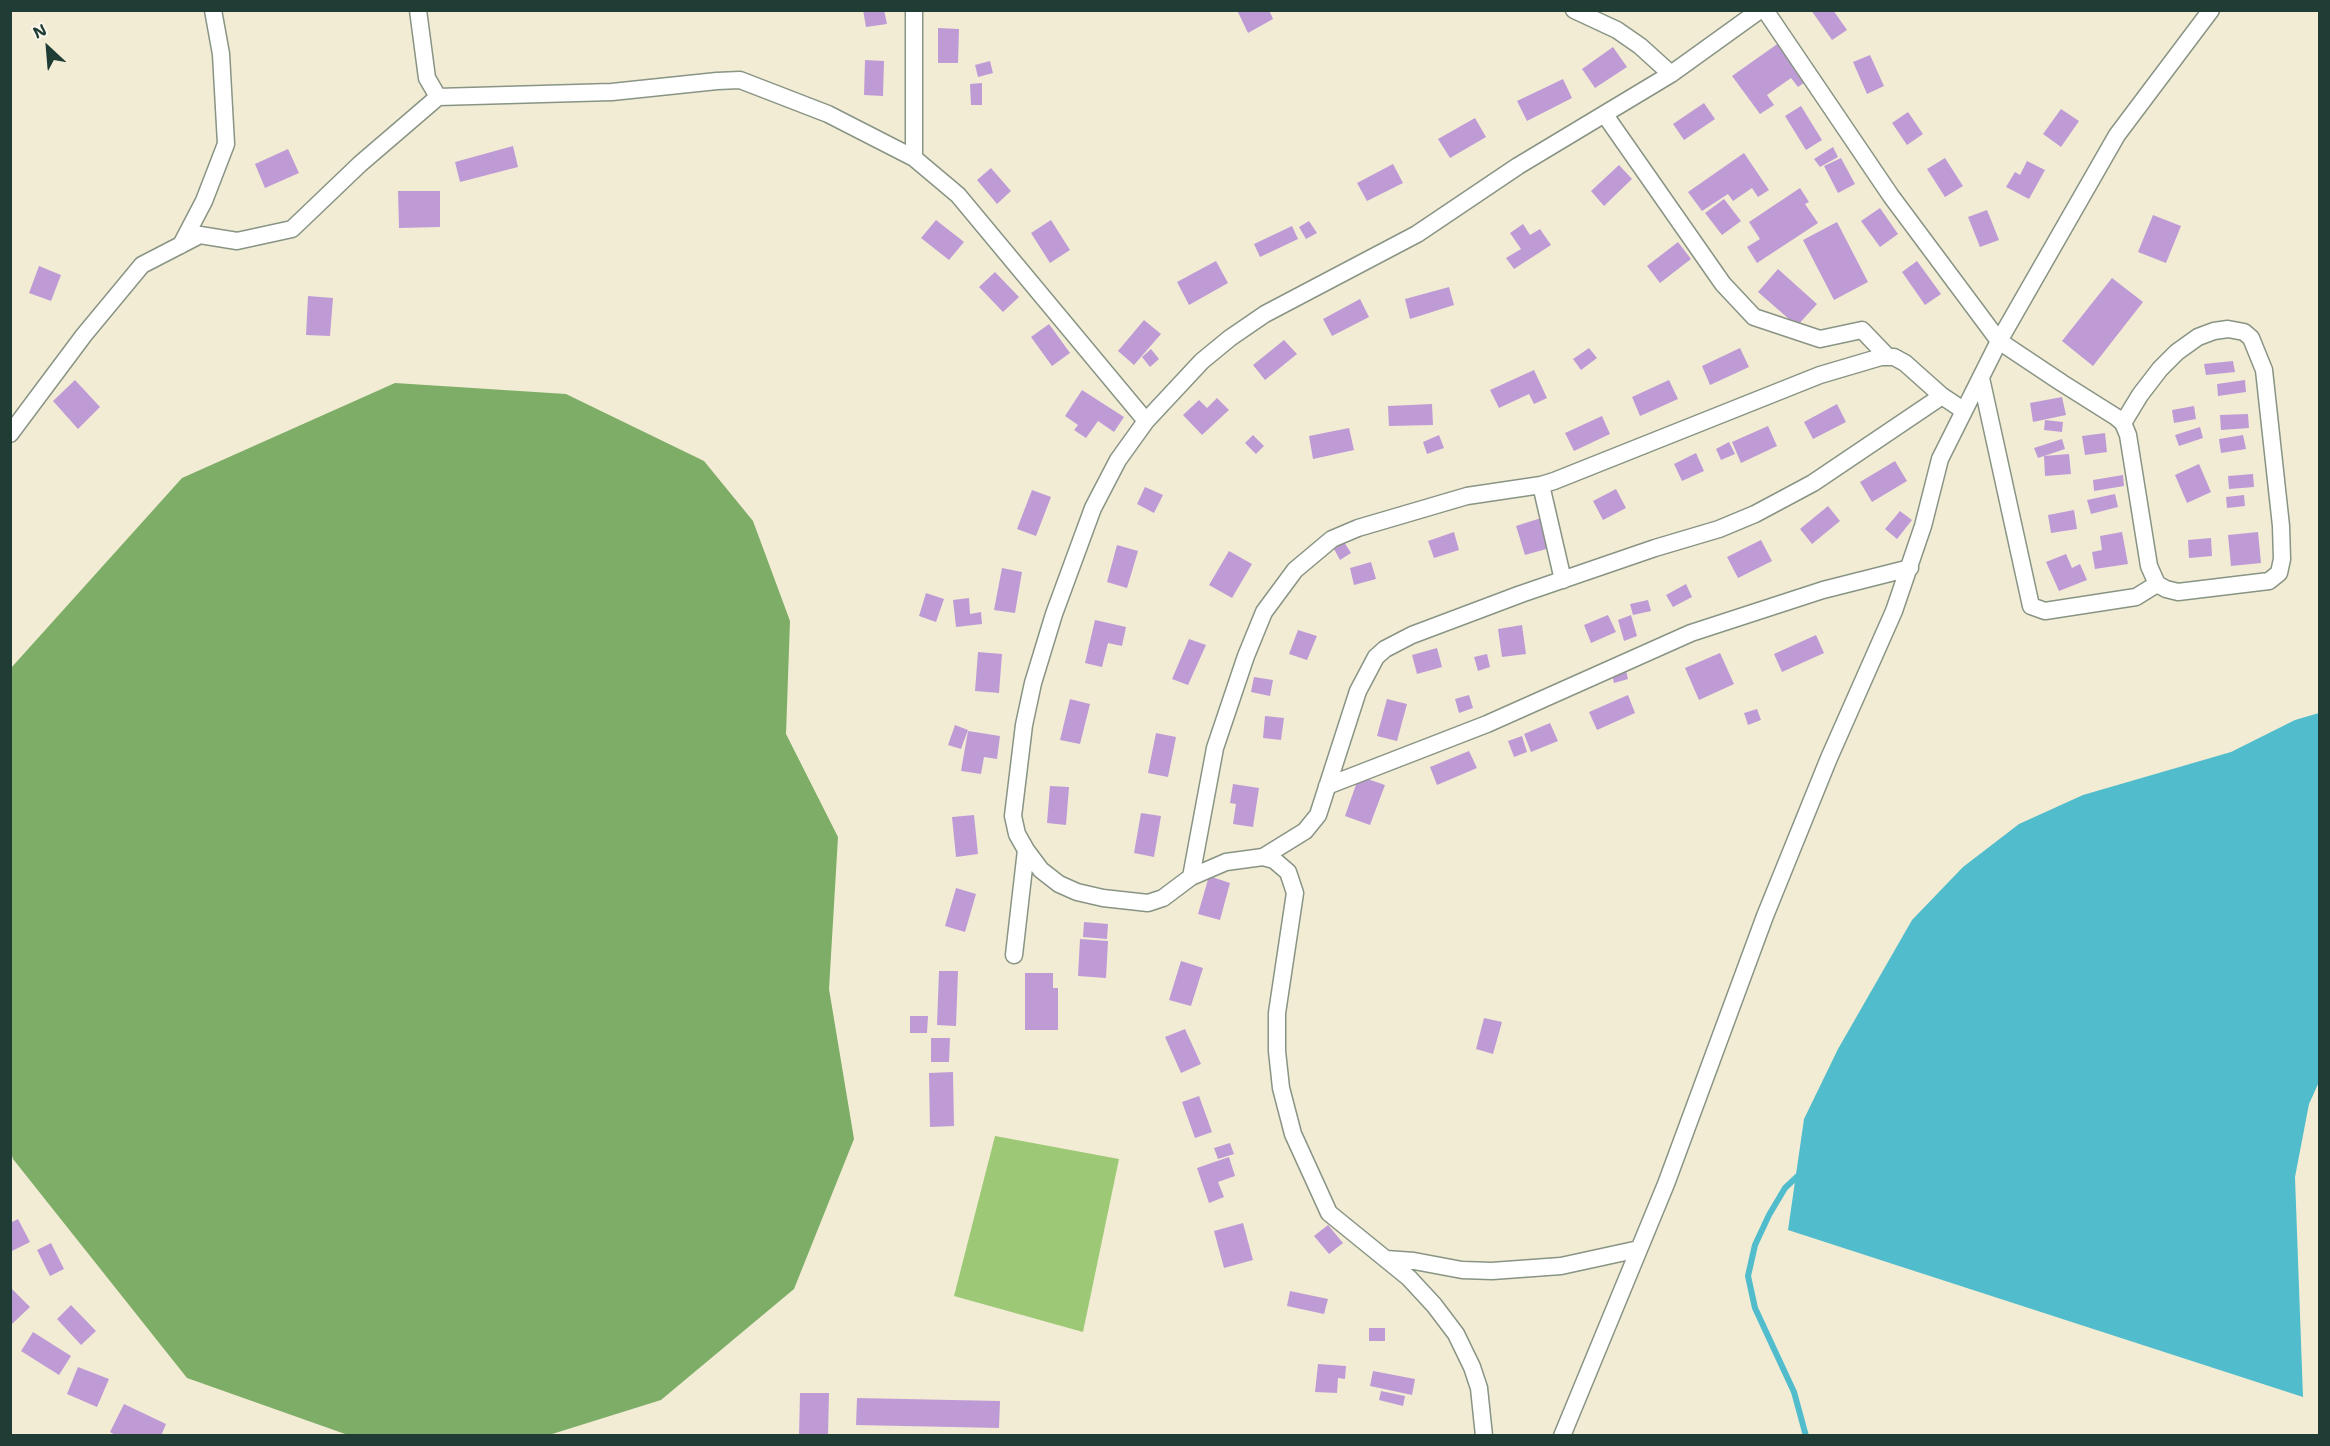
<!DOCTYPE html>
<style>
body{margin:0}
#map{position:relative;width:2330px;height:1446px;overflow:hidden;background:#f2ecd5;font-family:"Shantell Sans",sans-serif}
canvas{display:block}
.frame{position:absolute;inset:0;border:12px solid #1f3d34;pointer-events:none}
.north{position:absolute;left:18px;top:18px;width:60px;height:60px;-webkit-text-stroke:4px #fbf7ec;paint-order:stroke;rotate:334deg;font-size:16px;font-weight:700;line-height:24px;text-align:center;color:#1f3d34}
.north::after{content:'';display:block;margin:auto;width:21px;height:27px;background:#1f3d34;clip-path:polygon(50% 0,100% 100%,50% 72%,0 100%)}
</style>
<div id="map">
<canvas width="2330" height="1446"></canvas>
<div class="frame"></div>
<div class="north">N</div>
</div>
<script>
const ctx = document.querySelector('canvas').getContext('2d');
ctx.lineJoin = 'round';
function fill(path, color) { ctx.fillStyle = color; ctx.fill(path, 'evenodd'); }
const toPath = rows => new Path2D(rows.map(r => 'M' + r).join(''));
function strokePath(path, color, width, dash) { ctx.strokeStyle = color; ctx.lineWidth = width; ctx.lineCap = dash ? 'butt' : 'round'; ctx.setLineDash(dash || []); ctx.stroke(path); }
const green = toPath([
 [995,1136,1119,1159,1083,1332,954,1296]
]);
const forest = toPath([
 [395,383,566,394,704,461,753,521,790,621,786,734,838,837,829,989,854,1139,794,1289,661,1400,549,1435,348,1435,187,1378,13,1159,11,1152,11,668,182,478]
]);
const water = toPath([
 [2319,713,2319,1082,2309,1104,2295,1177,2303,1397,1788,1230,1804,1119,1838,1049,1912,920,1963,867,2019,824,2083,795,2231,752,2295,720]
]);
const stream = toPath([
 [1801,1173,1785,1188,1769,1215,1755,1245,1748,1276,1755,1308,1794,1392,1806,1436]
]);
const building = toPath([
 [863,10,884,10,887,24,866,27],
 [1237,10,1269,10,1273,19,1248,33],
 [1811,10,1833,10,1847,30,1832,40],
 [938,28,959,29,958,63,938,63],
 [1783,40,1811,78,1798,87,1791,78,1767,95,1774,105,1760,114,1732,76],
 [1613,47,1627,67,1595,88,1582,69],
 [1870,55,1884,86,1867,94,1853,62],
 [865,60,884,61,883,96,864,95],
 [990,61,993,73,978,77,975,65],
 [1563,79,1572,98,1527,121,1517,101],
 [982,83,982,105,971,105,970,84],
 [1704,103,1715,119,1684,140,1673,124],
 [1801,106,1822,140,1806,150,1785,116],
 [2061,109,2079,121,2061,147,2043,134],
 [1908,112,1923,134,1907,145,1892,123],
 [1475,118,1486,137,1450,158,1438,139],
 [513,146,518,167,460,182,455,162],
 [1833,147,1838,157,1820,167,1814,159],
 [288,149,299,173,265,188,255,164],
 [1744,153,1769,190,1758,197,1752,188,1733,201,1728,194,1702,211,1688,192],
 [1841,158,1855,184,1838,193,1824,166],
 [1945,158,1963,186,1945,197,1927,169],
 [2027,161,2045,170,2029,199,2006,187,2015,172,2020,175],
 [1393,164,1403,183,1367,201,1357,183],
 [1619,165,1632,179,1604,206,1591,191],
 [991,168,1011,191,997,204,977,180],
 [1800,188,1809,202,1805,204,1818,223,1757,263,1747,247,1760,239,1749,222],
 [398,191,440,191,440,227,399,228],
 [1724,199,1741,221,1722,235,1705,213],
 [1880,208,1898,234,1880,247,1861,221],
 [1987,210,1999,240,1980,247,1968,217],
 [2153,215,2181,226,2166,263,2138,252],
 [936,220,964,242,949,260,921,238],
 [1051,220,1070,250,1050,263,1031,233],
 [1309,221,1317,233,1306,239,1299,227],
 [1837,222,1868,282,1834,300,1803,240],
 [1523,224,1530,235,1540,229,1551,245,1514,269,1506,258,1521,249,1510,233],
 [1292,226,1298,239,1260,257,1254,244],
 [1678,242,1691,259,1660,283,1647,266],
 [1216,261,1228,283,1189,305,1177,282],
 [1917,261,1941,294,1925,305,1902,272],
 [39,266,61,275,51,301,29,293],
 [1778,269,1817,304,1797,326,1758,292],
 [995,272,1019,297,1003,312,979,287],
 [2112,278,2143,302,2093,366,2062,341],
 [1449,287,1454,305,1410,319,1405,299],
 [308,296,333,298,330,336,306,335],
 [1360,299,1369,317,1332,336,1323,319],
 [1144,320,1161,334,1134,365,1118,351],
 [1049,324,1070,353,1052,366,1031,337],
 [1284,340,1297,354,1265,380,1253,365],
 [1589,348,1597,358,1581,370,1573,359],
 [1740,348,1749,367,1710,385,1702,366],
 [1151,349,1159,359,1150,367,1142,357],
 [2233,361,2235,372,2206,375,2204,364],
 [1534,370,1547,398,1534,404,1529,394,1499,408,1490,390],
 [75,380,100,407,78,429,53,401],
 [1669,380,1678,399,1640,416,1632,397],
 [2245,380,2246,392,2218,396,2217,384],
 [1082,390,1124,417,1114,432,1098,421,1086,438,1074,430,1078,425,1065,416],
 [2062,397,2066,415,2033,422,2030,403],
 [1217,398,1229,410,1202,435,1183,415,1199,400,1207,408],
 [1432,404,1433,425,1389,426,1388,406],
 [1837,404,1846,422,1813,439,1804,422],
 [2194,406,2196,419,2174,423,2172,410],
 [2248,414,2249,428,2221,430,2220,415],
 [1602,416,1610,434,1574,451,1565,433],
 [2045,420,2063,422,2062,432,2044,430],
 [1768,426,1777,446,1741,463,1732,442],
 [2200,427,2203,438,2179,446,2175,435],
 [1349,428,1354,450,1313,459,1309,436],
 [2105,433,2107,452,2085,455,2082,436],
 [1253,435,1264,446,1256,454,1245,443],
 [1439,435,1444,448,1427,454,1423,442],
 [2243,435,2246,449,2221,453,2219,439],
 [2062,439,2065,449,2044,456,2069,454,2071,474,2045,476,2044,456,2038,458,2034,448],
 [1729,442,1735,454,1721,460,1716,449],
 [1696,453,1704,471,1682,481,1674,464],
 [1895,461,1907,481,1872,502,1860,482],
 [2199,464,2211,492,2187,503,2175,475],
 [2253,474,2254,487,2229,489,2228,476],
 [2123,475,2124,486,2094,491,2093,480],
 [1145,487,1163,495,1154,513,1137,504],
 [1616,489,1626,508,1603,520,1593,501],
 [1032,490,1051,497,1036,536,1017,529],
 [2115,494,2118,507,2091,514,2087,500],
 [2244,495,2245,506,2227,508,2226,497],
 [1828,506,1840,521,1812,544,1800,529],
 [2074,510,2077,529,2051,533,2048,515],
 [1900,511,1912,520,1897,539,1885,529],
 [1541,518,1550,548,1525,555,1516,526],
 [1454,532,1459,550,1434,558,1428,541],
 [2122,532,2128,564,2095,569,2092,552,2102,550,2100,536],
 [2258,532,2261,563,2231,566,2228,535],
 [2211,538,2212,556,2189,558,2188,540],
 [1761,540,1772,561,1738,578,1727,557],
 [1344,542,1351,553,1340,560,1334,549],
 [1117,545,1138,551,1127,588,1107,582],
 [1229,551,1252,564,1232,598,1209,585],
 [2066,554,2072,568,2080,564,2087,580,2059,591,2046,562],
 [1371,562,1376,579,1354,585,1350,568],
 [1002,568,1022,572,1015,613,994,610],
 [1686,584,1692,597,1673,607,1666,595],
 [926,593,944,599,936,622,919,616],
 [969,598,970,614,981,612,982,624,956,627,953,600],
 [1648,600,1651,611,1633,615,1630,604],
 [1608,615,1616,632,1591,643,1584,625],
 [1631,615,1637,636,1624,641,1618,620],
 [1095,620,1126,627,1122,646,1108,643,1102,667,1085,663],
 [1522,625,1526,654,1502,657,1498,629],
 [1298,630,1317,636,1307,660,1289,654],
 [1816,635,1824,653,1782,672,1774,654],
 [1189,639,1206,645,1188,685,1172,679],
 [1437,648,1442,667,1417,674,1412,655],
 [978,652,1002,654,999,693,975,691],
 [1720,653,1734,684,1699,700,1685,668],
 [1487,654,1490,667,1478,671,1474,657],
 [1625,666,1628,679,1614,683,1611,670],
 [1254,677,1273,680,1270,696,1251,692],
 [1469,695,1473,708,1459,713,1455,699],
 [1628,695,1635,713,1597,730,1589,712],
 [1070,699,1090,704,1080,744,1060,740],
 [1387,699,1407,704,1397,741,1377,736],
 [1757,709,1761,720,1748,725,1744,713],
 [1265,716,1284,718,1281,740,1263,738],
 [1550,723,1558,741,1531,752,1524,734],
 [955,725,968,730,961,749,948,745],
 [968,731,1000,736,997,759,984,757,981,774,961,771],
 [1156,733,1176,737,1168,777,1148,773],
 [1522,736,1527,752,1514,757,1508,741],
 [1469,751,1477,768,1437,785,1430,767],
 [1359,776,1385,785,1370,825,1345,816],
 [1233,784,1259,788,1253,827,1233,824,1236,804,1230,803],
 [1050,786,1069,787,1066,825,1047,823],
 [1141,813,1161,816,1154,857,1134,853],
 [974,815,978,854,956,857,952,817],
 [1209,876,1230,883,1220,920,1198,914],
 [956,888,976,894,965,932,945,926],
 [1084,922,1108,924,1107,939,1083,937],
 [1080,939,1108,941,1106,978,1078,976],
 [1181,961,1203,968,1191,1006,1169,1000],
 [939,971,958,971,956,1026,937,1025],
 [1025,973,1053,973,1053,988,1058,988,1058,1030,1025,1030],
 [910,1016,928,1016,927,1033,910,1033],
 [1484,1018,1502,1022,1493,1054,1476,1049],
 [1185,1029,1201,1064,1181,1073,1165,1037],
 [931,1038,950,1038,949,1062,931,1062],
 [953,1072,954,1126,930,1127,929,1073],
 [1199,1096,1212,1132,1195,1138,1182,1102],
 [1230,1143,1234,1154,1218,1159,1214,1148],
 [1229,1157,1235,1176,1218,1182,1224,1197,1209,1203,1197,1168],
 [18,1219,30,1242,10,1252,10,1223],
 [1243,1223,1253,1260,1224,1268,1214,1231],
 [1328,1225,1343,1243,1329,1254,1314,1236],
 [51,1243,64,1269,50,1276,37,1250],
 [10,1287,30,1307,12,1324,10,1323],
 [1290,1291,1328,1299,1324,1314,1287,1306],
 [71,1305,96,1331,81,1345,57,1319],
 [1369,1328,1385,1328,1385,1341,1369,1341],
 [33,1332,71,1356,59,1375,21,1351],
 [1318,1364,1346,1366,1345,1379,1338,1378,1337,1393,1315,1392],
 [78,1367,109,1379,97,1407,67,1394],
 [1373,1371,1415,1379,1412,1395,1370,1386],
 [1381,1391,1405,1396,1403,1406,1379,1400],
 [800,1393,829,1393,828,1436,799,1436],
 [857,1398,1000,1401,999,1428,856,1425],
 [124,1404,166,1424,161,1436,117,1436,110,1432]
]);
const minor = toPath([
 [418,10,427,78,438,97,612,92,717,81,740,80,828,114,914,158],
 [914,10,914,158,958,195,1146,421],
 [1574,10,1617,30,1640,46,1671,74],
 [1765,10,1891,196,1999,341,2062,383,2116,417,2123,423,2128,435,2149,566,2157,584,2166,589,2178,592,2269,581,2279,573,2282,559,2281,526,2264,370,2251,338,2244,332,2228,329,2214,331,2198,337,2177,352,2160,369,2140,395,2123,423],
 [1605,115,1723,284,1754,317,1820,339,1862,330,1888,357],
 [181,245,204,201,226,144,221,54,213,10],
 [1981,378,2031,606,2045,611,2136,597,2157,584],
 [10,434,84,335,142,265,200,235,237,241,292,229,360,164,438,97],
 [1541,485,1563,580],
 [1327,786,1487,724,1691,633,1823,590,1910,568],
 [1263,857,1305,831,1318,815,1358,691,1376,657,1385,649,1412,635,1521,594,1655,548,1719,529,1755,514,1813,483,1942,396],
 [1191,877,1215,748,1246,656,1264,612,1295,570,1332,539,1358,528,1467,496,1541,485,1554,481,1820,375,1881,357,1894,357,1905,363,1942,396,1963,410],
 [1014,955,1026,850],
 [1386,1259,1414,1261,1462,1270,1492,1271,1561,1266,1639,1249],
 [1484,1436,1479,1388,1472,1367,1456,1334,1434,1305,1409,1278,1329,1213,1293,1134,1281,1088,1277,1051,1277,1013,1295,893,1288,872,1274,860,1263,857,1226,862,1191,877,1163,898,1148,903,1103,898,1077,892,1059,884,1041,870,1026,850,1017,834,1013,816,1024,725,1033,683,1054,614,1093,508,1118,460,1146,421,1202,361,1230,338,1265,314,1417,234,1518,166,1671,74,1760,10],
 [1562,1436,1666,1184,1765,916,1829,758,1894,611,1923,526,1940,459,1999,341,2117,135,2211,10]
]);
fill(green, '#9dc976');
fill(forest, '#7ead67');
fill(water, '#51bdcc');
strokePath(stream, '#51bdcc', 6);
fill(building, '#bf9bd6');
strokePath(minor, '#889484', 19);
strokePath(minor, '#fff', 16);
</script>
